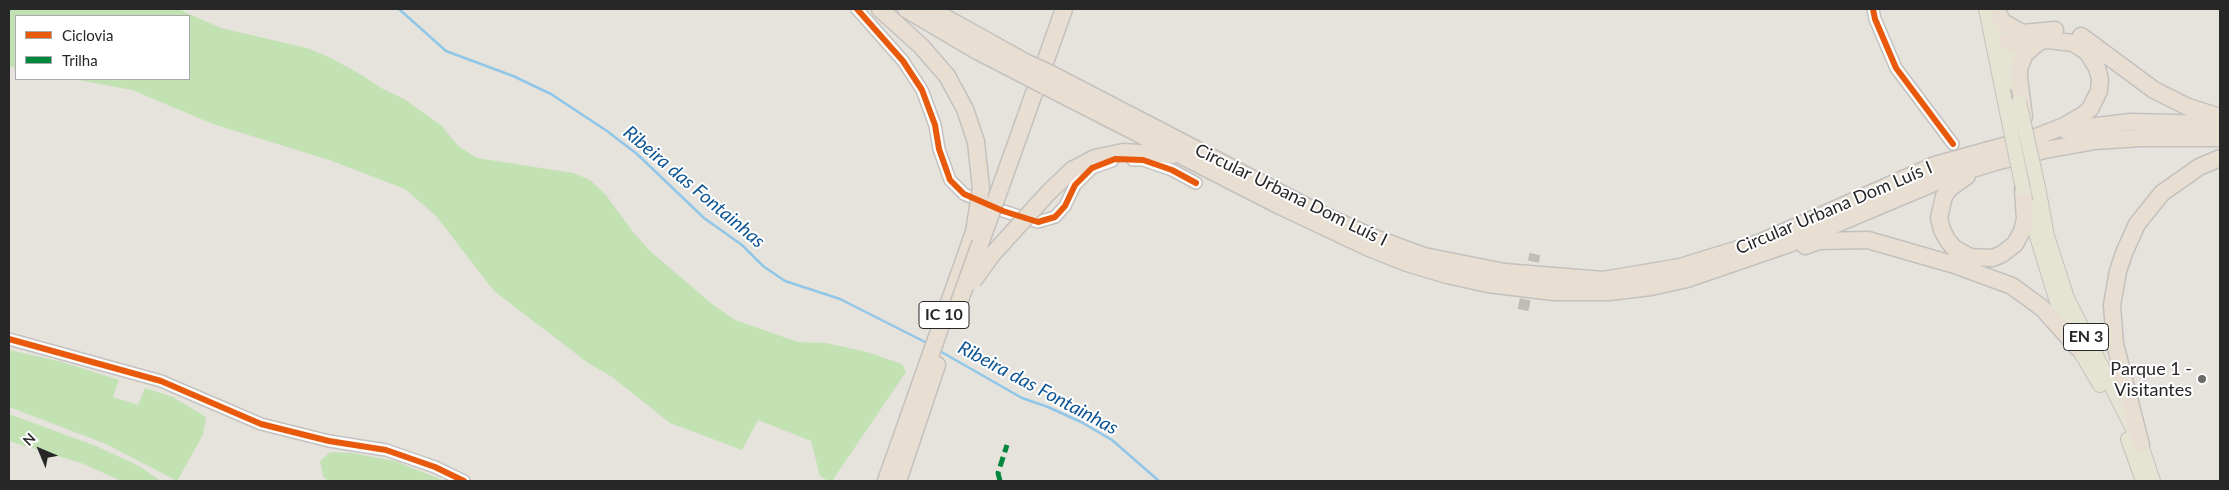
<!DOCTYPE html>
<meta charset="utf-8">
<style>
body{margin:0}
#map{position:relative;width:2229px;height:490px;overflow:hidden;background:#e6e3dc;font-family:Lato,sans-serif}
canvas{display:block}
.frame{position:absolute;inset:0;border:10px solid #272727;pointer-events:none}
.legend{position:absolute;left:15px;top:15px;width:175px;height:65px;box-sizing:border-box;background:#fff;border:1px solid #a9a9a9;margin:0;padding:6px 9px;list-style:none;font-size:15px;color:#272727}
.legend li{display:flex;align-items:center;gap:10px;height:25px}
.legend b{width:25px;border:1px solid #a9a9a9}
.north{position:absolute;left:15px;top:425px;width:50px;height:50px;-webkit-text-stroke:4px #fff;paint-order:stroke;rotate:315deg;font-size:14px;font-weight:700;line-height:20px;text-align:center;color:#272727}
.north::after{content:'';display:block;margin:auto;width:18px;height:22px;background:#272727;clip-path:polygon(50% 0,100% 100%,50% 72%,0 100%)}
</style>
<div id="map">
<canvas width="2229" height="490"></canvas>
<div class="frame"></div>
<ul class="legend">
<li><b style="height:6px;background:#e8590c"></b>Ciclovia</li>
<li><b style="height:6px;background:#00873e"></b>Trilha</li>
</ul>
<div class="north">N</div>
</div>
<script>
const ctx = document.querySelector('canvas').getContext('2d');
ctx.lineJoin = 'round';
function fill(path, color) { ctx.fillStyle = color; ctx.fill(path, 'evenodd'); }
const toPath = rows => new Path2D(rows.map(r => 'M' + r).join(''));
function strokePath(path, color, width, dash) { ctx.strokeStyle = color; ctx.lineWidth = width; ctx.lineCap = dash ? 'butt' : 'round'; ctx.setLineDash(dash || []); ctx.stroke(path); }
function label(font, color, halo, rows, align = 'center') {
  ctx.font = font + ' Lato,sans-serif'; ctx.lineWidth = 4; ctx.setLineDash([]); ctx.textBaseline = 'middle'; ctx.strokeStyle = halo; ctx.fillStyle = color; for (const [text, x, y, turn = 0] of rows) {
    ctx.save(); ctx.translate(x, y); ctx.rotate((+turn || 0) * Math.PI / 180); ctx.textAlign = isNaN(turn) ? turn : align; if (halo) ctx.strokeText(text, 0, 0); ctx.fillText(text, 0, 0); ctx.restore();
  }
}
const green = toPath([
 [9,9,178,9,221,28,307,48,327,56,360,74,381,88,404,99,442,126,458,146,477,158,573,173,590,180,606,195,633,232,649,250,712,304,735,320,798,342,826,343,867,352,902,364,906,372,832,481,828,481,820,476,811,441,758,420,742,450,670,423,612,377,588,363,494,291,436,216,405,189,329,160,213,124,132,90,73,79,189,79,189,16,16,16,16,68,9,66],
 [9,350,59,361,119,380,113,397,138,405,145,388,173,397,206,417,203,435,177,481,106,444,9,407],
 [9,414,96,446,139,466,161,481,121,481,84,464,9,441],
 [330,452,352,453,395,461,445,481,329,481,323,477,320,461]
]);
const stream = toPath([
 [399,9,446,51,513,76,551,94,607,131,637,154,704,218,742,245,763,266,785,281,840,299,927,343],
 [938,350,1022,398,1048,407,1081,422,1112,440,1159,481]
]);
const minorTunnel = toPath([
 [1523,310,1535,254]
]);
const minor = toPath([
 [857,9,903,61,922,90,935,125,939,149,950,180,964,194,1003,211,1038,222,1055,217,1065,206,1075,185,1092,168,1112,161],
 [1873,9,1875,19,1896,68,1953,144],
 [1133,160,1143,160,1172,170,1196,183],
 [9,339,161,381,261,424,329,441,386,450,435,467,464,481]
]);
const major = toPath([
 [1986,9,2006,107],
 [1998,15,2007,42,2015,84],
 [2038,187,2047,236,2067,298,2141,445,2153,481],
 [2027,204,2058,305,2078,348,2100,385],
 [2128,439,2143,481]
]);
const highway = toPath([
 [880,9,921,46,947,76,965,109,976,142],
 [906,9,979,52,1022,74],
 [930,9,1027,63],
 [1999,15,2003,22,2022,33,2055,30],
 [2081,36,2154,90,2188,107,2220,117],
 [2007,42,2017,45,2039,42],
 [1051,74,1321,214,1372,237,1424,256,1505,272,1603,280,1680,267,1761,242,1935,165,2036,137,2064,126,2083,115,2090,109,2099,91,2100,79,2097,68,2087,52,2073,43,2048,40,2040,41,2025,54,2019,68,2019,78,2024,117],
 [1045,86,1280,206,1369,248,1407,263,1447,275,1488,284,1554,292,1609,292,1651,287,1687,279,1789,244,1953,175,1995,162,2045,150,2095,141,2141,138,2220,138],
 [2065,130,2130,122,2220,124],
 [1012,155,1064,9],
 [1967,176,1950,188,1944,196,1939,218,1942,230,1948,241,1954,248,1970,257,1993,258,2002,254,2015,244,2022,231,2025,219,2023,189],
 [1048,193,1072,170,1095,158,1123,152,1173,155],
 [1805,246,1819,241,1868,240,1955,265,2012,286,2042,308,2078,348],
 [2141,445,2115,344,2112,305,2118,271,2124,253,2137,224,2162,193,2199,167,2220,158],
 [886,481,974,232],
 [898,481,937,365]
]);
const majorBridge = toPath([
 [2019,102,2038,187],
 [2006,107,2023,189]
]);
const highwayBridge = toPath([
 [1027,63,1051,74],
 [1022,74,1045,86],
 [974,232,981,188,976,142],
 [973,281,991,256,1048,193],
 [956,311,1012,155]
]);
const quiet = toPath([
 [1000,481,998,473,1007,445]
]);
const cycleway = toPath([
 [857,9,903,61,922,90,935,125,939,149,950,180,964,194,1003,211,1038,222,1055,217,1065,206,1075,185,1092,168,1115,159,1143,160,1172,170,1196,183],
 [1873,9,1875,19,1896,68,1953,144],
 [9,339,161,381,261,424,329,441,386,450,435,467,464,481]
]);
const markers = [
 [2202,379,5,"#6a6966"]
];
const shields = [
 [944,315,50],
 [2086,337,45]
];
const shieldNames = [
 ["IC 10",944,315],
 ["EN 3",2086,337]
];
const streetNames = [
 ["Circular Urbana Dom Luís I",1291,195,26],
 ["Circular Urbana Dom Luís I",1834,208,-23]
];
const poiNames = [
 ["Parque 1 -",2192,369],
 ["Visitantes",2192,390]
];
const waterNames = [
 ["Ribeira das Fontainhas",694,187,40],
 ["Ribeira das Fontainhas",1038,388,28]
];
fill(green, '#c2e2b4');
strokePath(stream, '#90c6e7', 2.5);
strokePath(minorTunnel, '#c0bdb8', 11, [11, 5.5]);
strokePath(minor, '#c3c2c2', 14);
strokePath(major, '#c3c1bf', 16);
strokePath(highway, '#c3c1bf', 19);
strokePath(minor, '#fbfbfa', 11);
strokePath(major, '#e5e3d2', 14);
strokePath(highway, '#e8ded1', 16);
strokePath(majorBridge, '#c3c1bf', 16, []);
strokePath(highwayBridge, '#c3c1bf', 19, []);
strokePath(majorBridge, '#e5e3d2', 14);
strokePath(highwayBridge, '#e8ded1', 16);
strokePath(quiet, '#00873e', 5, [10, 5]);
strokePath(cycleway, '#e8590c', 6);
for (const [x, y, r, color] of markers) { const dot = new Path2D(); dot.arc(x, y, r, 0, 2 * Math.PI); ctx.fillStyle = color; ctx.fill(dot); strokePath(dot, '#fff', 2); }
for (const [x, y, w] of shields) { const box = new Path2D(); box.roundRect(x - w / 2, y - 13.5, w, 27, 4); ctx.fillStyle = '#fff'; ctx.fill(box); strokePath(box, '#272727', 1); }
label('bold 16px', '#272727', null, shieldNames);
label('18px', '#272727', '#fff', streetNames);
label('18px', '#272727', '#fff', poiNames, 'right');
label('italic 19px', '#0e5593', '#fff', waterNames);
</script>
